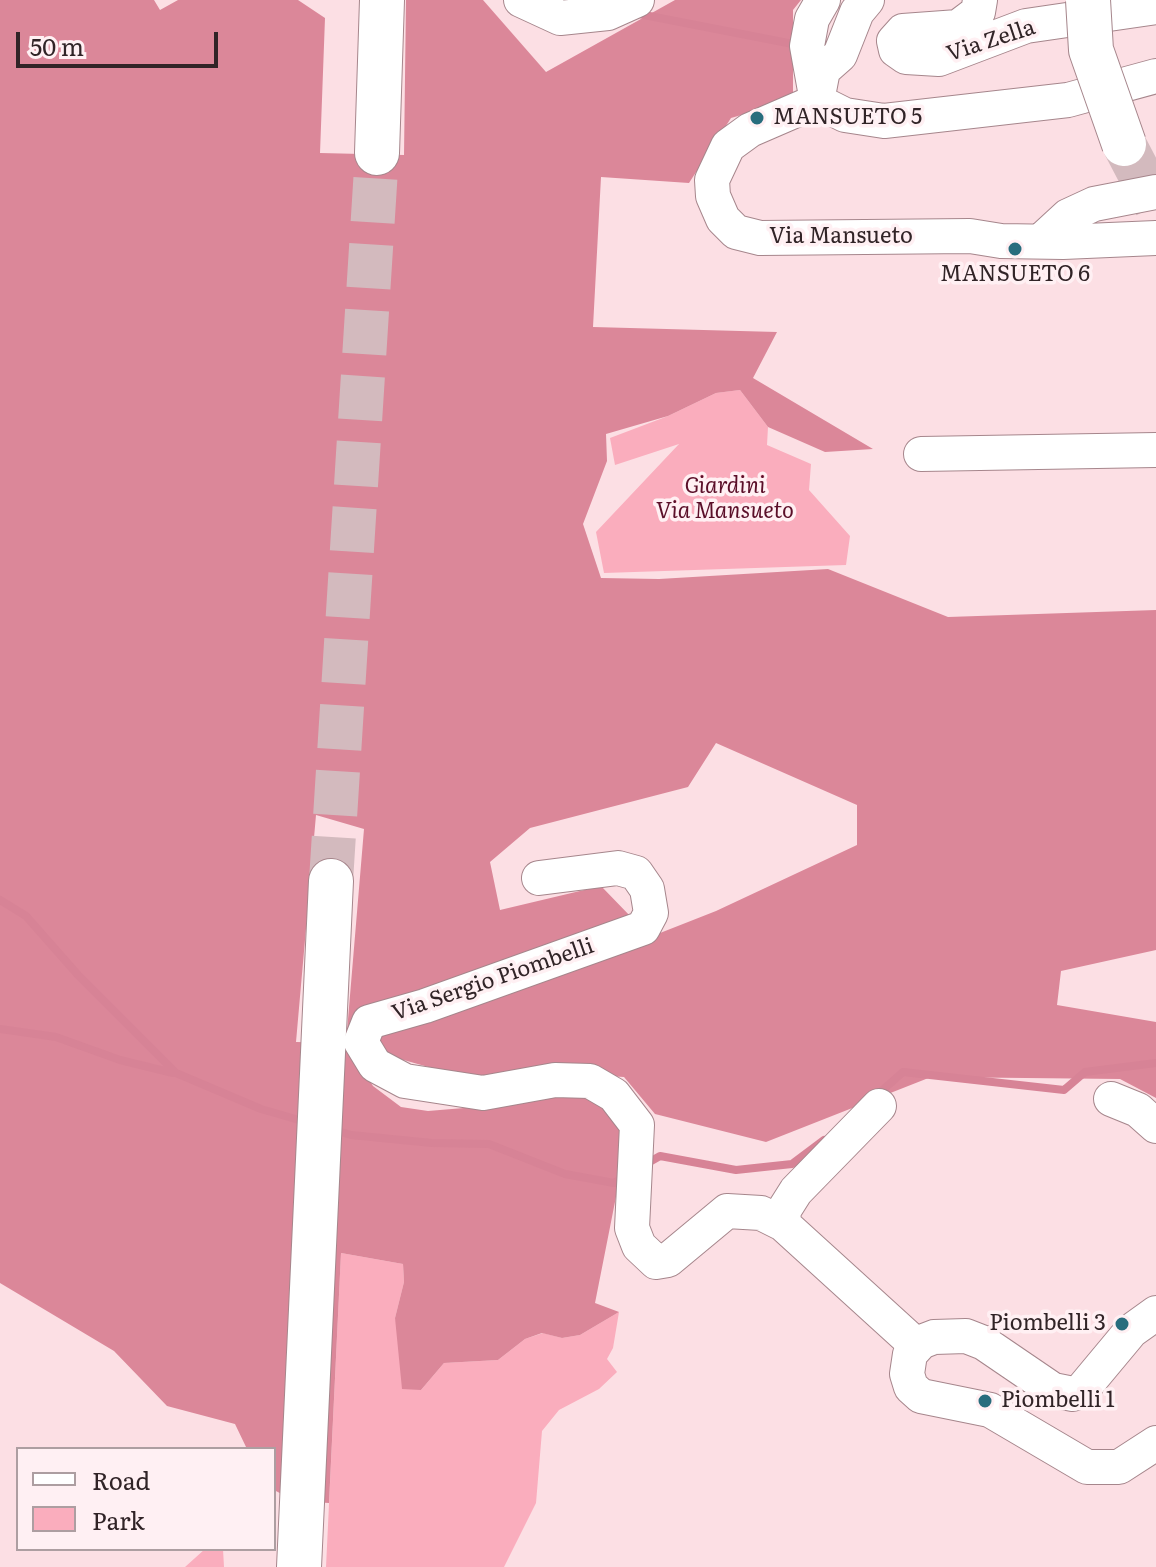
<!DOCTYPE html>
<style>
body{margin:0}
#map{position:relative;width:1156px;height:1567px;overflow:hidden;background:#fcdfe4;font-family:Literata,serif}
canvas{display:block}
.legend{position:absolute;left:16px;top:1447px;width:260px;height:104px;box-sizing:border-box;background:#fff0f3;border:2px solid #ad9ea1;margin:0;padding:10px 14px;list-style:none;font-size:24px;color:#312427}
.legend li{display:flex;align-items:center;gap:16px;height:40px}
.legend b{width:40px;border:2px solid #ad9ea1}
.scale{position:absolute;left:16px;top:32px;width:202px;height:36px;box-sizing:border-box;border:4px solid #312427;border-top:0;padding-left:10px;font-size:24px;line-height:28px;white-space:nowrap;color:#312427;-webkit-text-stroke:6px #fff0f3;paint-order:stroke}
</style>
<div id="map">
<canvas width="1156" height="1567"></canvas>
<ul class="legend">
<li><b style="height:10px;background:#fff"></b>Road</li>
<li><b style="height:22px;background:#faadbd"></b>Park</li>
</ul>
<div class="scale">50 m</div>
</div>
<script>
const ctx = document.querySelector('canvas').getContext('2d');
ctx.lineJoin = 'round';
function fill(path, color) { ctx.fillStyle = color; ctx.fill(path, 'evenodd'); }
const toPath = rows => new Path2D(rows.map(r => 'M' + r).join(''));
function strokePath(path, color, width, dash) { ctx.strokeStyle = color; ctx.lineWidth = width; ctx.lineCap = dash ? 'butt' : 'round'; ctx.setLineDash(dash || []); ctx.stroke(path); }
function label(font, color, halo, rows, align = 'center') {
  ctx.font = font + ' Literata,serif'; ctx.lineWidth = 7; ctx.setLineDash([]); ctx.textBaseline = 'middle'; ctx.strokeStyle = halo; ctx.fillStyle = color; for (const [text, x, y, turn = 0] of rows) {
    ctx.save(); ctx.translate(x, y); ctx.rotate((+turn || 0) * Math.PI / 180); ctx.textAlign = isNaN(turn) ? turn : align; if (halo) ctx.strokeText(text, 0, 0); ctx.fillText(text, 0, 0); ctx.restore();
  }
}
const green = toPath([
 [740,390,768,427,767,445,811,464,809,490,850,536,846,565,604,573,596,532,679,444,615,465,610,438,668,416,716,393],
 [341,1253,403,1264,404,1282,395,1318,421,1390,444,1363,498,1360,525,1339,543,1333,562,1338,580,1335,619,1312,613,1348,607,1359,617,1372,599,1389,559,1410,542,1431,536,1503,504,1567,326,1567],
 [205,1549,223,1549,224,1567,185,1567]
]);
const forest = toPath([
 [0,0,154,0,160,10,178,0,298,0,325,18,320,153,404,155,406,0,483,0,546,72,675,0,801,0,793,10,793,100,731,118,689,183,601,177,593,327,777,332,753,378,873,449,825,452,768,427,740,390,716,393,668,416,606,434,607,461,583,524,601,578,659,579,828,569,948,617,1156,610,1156,950,1061,971,1057,1005,1156,1022,1156,1098,1120,1079,931,1077,766,1142,655,1114,624,1077,559,1073,478,1081,347,1044,373,1086,401,1107,428,1111,476,1107,585,1093,612,1105,629,1131,595,1303,619,1312,580,1335,562,1338,542,1333,525,1339,498,1360,444,1363,421,1390,402,1389,395,1318,404,1282,403,1264,341,1253,329,1503,295,1501,274,1490,274,1449,247,1449,235,1424,167,1406,114,1351,0,1283],
 [716,743,857,805,857,845,716,911,449,1016,433,991,633,919,601,886,500,910,490,862,530,828,688,787],
 [316,815,364,829,346,1043,296,1042]
]);
const stream = toPath([
 [634,13,798,45],
 [0,900,26,916,78,975,176,1073,261,1109,306,1122],
 [0,1029,56,1037,120,1060,173,1073],
 [877,1095,903,1072,1064,1090,1085,1072,1156,1063],
 [331,1129,351,1135,432,1143,489,1144,565,1174,614,1183,624,1177],
 [646,1164,660,1156,736,1170,792,1164,824,1140]
]);
const highwayTunnel = toPath([
 [1124,144,1156,205],
 [331,881,377,153]
]);
const minor = toPath([
 [521,0,560,18,608,13,637,0],
 [980,0,978,12,958,27,903,31,894,41,896,50,906,57,939,59,1026,26,1156,7],
 [1156,76,1068,100,884,121,845,115,817,101,750,130,728,146,712,180,713,196,723,219,736,232,760,238,970,236,1001,241,1063,242,1156,238],
 [816,96,807,46,812,19,823,0],
 [817,101,823,70,840,55,857,12,867,0],
 [1043,239,1068,216,1094,204,1156,192],
 [921,454,1156,450],
 [539,878,618,868,636,873,647,889,651,913,643,928,425,1006,369,1022,361,1042,375,1065,405,1081,483,1093,555,1080,590,1081,614,1095,637,1125,632,1228,639,1246,656,1262,668,1260,727,1211,761,1213,783,1224,916,1345],
 [1111,1099,1138,1110,1156,1126],
 [783,1224,784,1210,796,1191,879,1106],
 [1156,1313,1131,1331,1081,1391,1073,1394,1053,1390,984,1343,966,1336,934,1337,921,1342,910,1354,907,1374,911,1387,921,1396,990,1410,1087,1467,1119,1467,1156,1443]
]);
const highway = toPath([
 [377,153,382,0],
 [299,1567,331,881]
]);
const highwayBridge = toPath([
 [1088,0,1091,50,1124,144]
]);
const markers = [
 [757,118,8,"#286d7d"],
 [1015,249,8,"#286d7d"],
 [1122,1324,8,"#286d7d"],
 [985,1401,8,"#286d7d"]
];
const streetNames = [
 ["Via Zella",991,41,-18],
 ["Via Mansueto",841,237],
 ["Via Sergio Piombelli",493,980,-19]
];
const poiNames = [
 ["MANSUETO 5",773,118],
 ["MANSUETO 6",1015,275,"center"],
 ["Piombelli 3",1106,1324,"right"],
 ["Piombelli 1",1001,1401]
];
const parkNames = [
 ["Giardini",725,487],
 ["Via Mansueto",725,512]
];
fill(green, '#faadbd');
fill(forest, '#db8799');
strokePath(stream, '#d78396', 8);
strokePath(highwayTunnel, '#d3babe', 44, [44, 22]);
strokePath(minor, '#a6868c', 36);
strokePath(highway, '#a6868c', 46);
strokePath(minor, '#fff', 34);
strokePath(highway, '#fff', 44);
strokePath(highwayBridge, '#a6868c', 46, []);
strokePath(highwayBridge, '#fff', 44);
for (const [x, y, r, color] of markers) { const dot = new Path2D(); dot.arc(x, y, r, 0, 2 * Math.PI); ctx.fillStyle = color; ctx.fill(dot); strokePath(dot, '#fff0f3', 3); }
label('22px', '#312427', '#fff0f3', streetNames);
label('22px', '#312427', '#fff0f3', poiNames, 'left');
label('italic 22px', '#5b0f29', '#fff0f3', parkNames);
</script>
